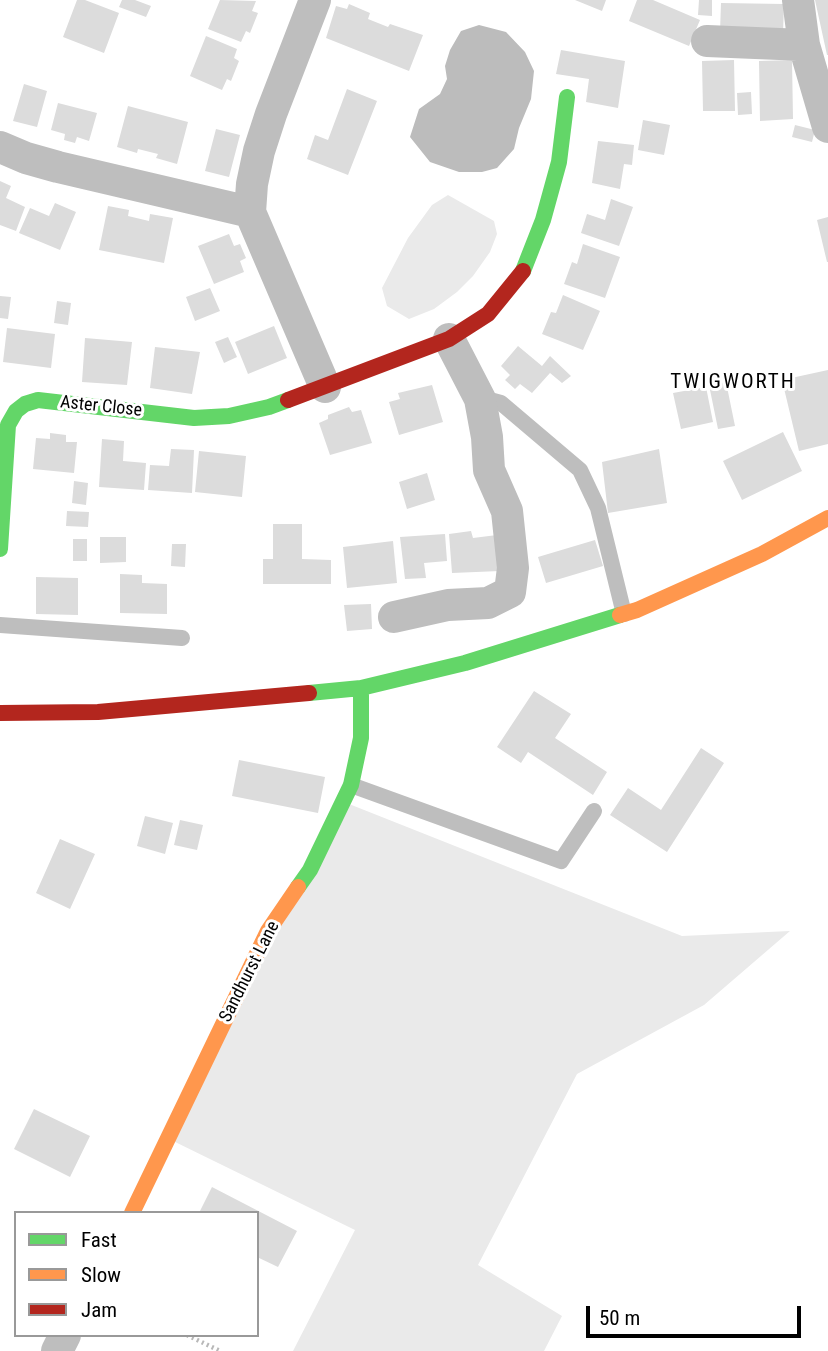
<!DOCTYPE html>
<style>
body{margin:0}
#map{position:relative;width:828px;height:1351px;overflow:hidden;background:#fff;font-family:"Roboto Condensed",sans-serif}
canvas{display:block}
.legend{position:absolute;left:14px;top:1211px;width:245px;height:126px;box-sizing:border-box;background:#fff;border:2px solid #999;margin:0;padding:9px 12px;list-style:none;font-size:21px;color:#000}
.legend li{display:flex;align-items:center;gap:14px;height:35px}
.legend b{width:35px;border:2px solid #999}
.scale{position:absolute;left:586px;top:1306px;width:215px;height:32px;box-sizing:border-box;border:4px solid #000;border-top:0;padding-left:9px;font-size:21px;line-height:24px;white-space:nowrap;color:#000;-webkit-text-stroke:5px #fff;paint-order:stroke}
</style>
<div id="map">
<canvas width="828" height="1351"></canvas>
<ul class="legend">
<li><b style="height:9px;background:#63d668"></b>Fast</li>
<li><b style="height:9px;background:#ff974d"></b>Slow</li>
<li><b style="height:9px;background:#b3261e"></b>Jam</li>
</ul>
<div class="scale">50 m</div>
</div>
<script>
const ctx = document.querySelector('canvas').getContext('2d');
ctx.lineJoin = 'round';
function fill(path, color) { ctx.fillStyle = color; ctx.fill(path, 'evenodd'); }
const toPath = rows => new Path2D(rows.map(r => 'M' + r).join(''));
function strokePath(path, color, width, dash) { ctx.strokeStyle = color; ctx.lineWidth = width; ctx.lineCap = dash ? 'butt' : 'round'; ctx.setLineDash(dash || []); ctx.stroke(path); }
function label(font, color, halo, rows, align = 'center') {
  ctx.font = font + ' "Roboto Condensed",sans-serif'; ctx.lineWidth = 6; ctx.setLineDash([]); ctx.textBaseline = 'middle'; ctx.strokeStyle = halo; ctx.fillStyle = color; for (const [text, x, y, turn = 0] of rows) {
    ctx.save(); ctx.translate(x, y); ctx.rotate((+turn || 0) * Math.PI / 180); ctx.textAlign = isNaN(turn) ? turn : align; if (halo) ctx.strokeText(text, 0, 0); ctx.fillText(text, 0, 0); ctx.restore();
  }
}
const green = toPath([
 [448,195,494,221,497,234,490,252,473,276,457,292,434,309,409,319,387,306,382,288,408,238,432,205],
 [344,802,682,936,790,931,704,1005,577,1074,478,1265,562,1316,544,1351,293,1351,355,1230,169,1139]
]);
const water = toPath([
 [479,25,506,32,525,52,534,71,531,99,519,128,514,149,497,168,482,172,459,172,430,162,410,137,419,109,440,94,447,79,445,66,450,50,461,31]
]);
const building = toPath([
 [77,0,85,0,119,13,104,53,63,37],
 [122,0,135,0,151,6,146,17,119,7],
 [220,0,256,1,252,11,258,13,250,33,246,31,241,42,208,29],
 [575,0,606,0,602,11],
 [637,0,653,0,700,20,689,46,629,21],
 [699,0,712,0,712,16,698,15],
 [815,0,828,0,828,55,827,55],
 [721,3,784,4,783,33,720,32],
 [349,4,370,13,368,19,388,27,390,24,423,35,409,71,326,38,336,6,347,9],
 [206,36,237,49,234,58,239,61,231,81,227,79,222,90,190,76],
 [561,50,625,61,618,108,586,102,589,79,556,74],
 [734,60,735,111,703,111,702,61],
 [792,60,793,119,760,121,759,61],
 [24,84,47,91,37,127,13,121],
 [347,89,377,101,348,175,307,159,315,135,328,140],
 [751,92,752,114,738,115,737,93],
 [58,103,97,113,89,141,77,137,75,143,64,140,65,134,51,130],
 [128,106,188,122,177,164,156,158,158,154,138,149,137,153,117,147],
 [643,120,670,125,664,155,638,150],
 [795,125,815,130,812,142,792,137],
 [216,129,240,135,229,177,205,171],
 [598,141,634,145,632,165,624,164,620,189,592,183],
 [0,181,11,186,6,198,25,207,16,231,0,225],
 [611,199,633,207,619,246,581,233,587,214,605,220],
 [55,203,76,212,60,250,19,233,30,208,49,216],
 [108,206,129,210,128,216,149,221,150,214,173,218,164,263,99,250],
 [828,217,828,262,827,262,817,220],
 [229,234,234,246,240,244,246,258,240,261,244,272,214,284,198,246],
 [583,244,620,257,605,298,564,284,572,262,577,264],
 [210,288,220,311,195,321,186,297],
 [563,295,600,311,583,350,542,334,551,312,556,313],
 [0,296,11,297,8,319,0,318],
 [57,301,71,303,68,325,54,323],
 [274,326,287,358,248,374,235,342],
 [7,328,55,334,51,368,3,362],
 [228,337,237,357,224,363,215,342],
 [85,338,132,342,127,385,82,382],
 [518,346,542,366,550,356,571,376,562,383,550,373,532,393,520,384,515,389,505,380,510,375,501,366],
 [155,347,200,352,192,394,150,388],
 [828,370,828,444,799,451,782,380],
 [726,382,735,426,718,429,709,385],
 [432,385,443,422,399,435,389,402,400,399,398,393],
 [706,387,713,422,681,429,673,393],
 [349,407,352,412,361,410,372,443,330,455,319,423,328,419,328,415],
 [783,432,802,471,742,500,723,461],
 [50,433,66,435,66,442,77,442,74,473,33,469,36,438,50,439],
 [102,439,124,441,123,461,146,463,144,490,99,487],
 [171,449,194,450,192,493,148,490,150,465,169,466],
 [659,449,667,503,608,513,602,462],
 [199,451,246,456,242,497,195,492],
 [427,473,435,500,407,509,399,482],
 [74,481,88,483,86,505,72,503],
 [67,511,89,512,88,527,66,526],
 [273,524,302,524,302,559,331,560,331,584,263,584,263,559,273,559],
 [471,531,473,538,497,535,500,571,452,573,449,534],
 [445,534,447,561,424,563,426,578,405,579,400,537],
 [100,537,126,537,126,562,100,563],
 [73,539,87,539,87,561,73,561],
 [595,540,603,566,546,583,538,557],
 [393,541,397,583,347,588,343,547],
 [172,544,186,544,185,567,171,566],
 [120,574,142,575,142,583,167,584,167,614,120,613],
 [36,577,78,578,78,615,36,614],
 [371,604,372,629,347,631,344,605],
 [534,691,571,714,555,738,607,772,593,795,528,752,521,763,497,747],
 [701,748,724,763,667,852,610,815,628,788,661,810],
 [239,760,325,777,318,813,232,796],
 [145,816,173,823,165,854,137,846],
 [180,820,203,825,197,850,174,845],
 [60,839,95,854,70,909,36,893],
 [34,1109,90,1136,70,1177,14,1149],
 [212,1187,297,1231,278,1267,257,1257,257,1213,199,1213]
]);
const path = toPath([
 [187,1335,220,1351]
]);
const lane = toPath([
 [479,397,501,403,580,470,598,508,624,614],
 [0,625,182,638],
 [351,785,561,861,594,811]
]);
const street = toPath([
 [315,0,271,114,259,151,252,184,250,212,325,387],
 [798,0,804,45,828,127],
 [707,41,804,45],
 [0,147,26,158,58,167,250,212],
 [394,617,448,605,488,603,510,592,513,568,507,511,489,470,487,437,480,399,449,339],
 [57,1351,65,1335]
]);
const fast = toPath([
 [523,271,543,220,559,162,567,97],
 [0,549,8,425,16,411,25,404,38,400,194,418,229,416,269,407,288,400],
 [309,693,361,688,465,663,620,615],
 [298,887,310,870,351,785,361,738,361,688]
]);
const slow = toPath([
 [620,615,637,610,762,554,828,518],
 [132,1213,268,931,298,887]
]);
const jam = toPath([
 [288,400,449,339,488,314,523,271],
 [0,713,98,712,309,693]
]);
const streetNames = [
 ["Aster Close",101,407,6],
 ["Sandhurst Lane",250,972,-63]
];
const quarterNames = [
 ["TWIGWORTH",733,383]
];
fill(green, '#eaeaea');
fill(water, '#bcbcbc');
fill(building, '#dcdcdc');
strokePath(path, '#b8b8b8', 4.5, [2, 3.5]);
strokePath(lane, '#bebebe', 16);
strokePath(street, '#bebebe', 32);
strokePath(fast, '#63d668', 16);
strokePath(slow, '#ff974d', 16);
strokePath(jam, '#b3261e', 16);
label('18px', '#000', '#fff', streetNames);
ctx.letterSpacing = '2px';
label('21px', '#000', '#fff', quarterNames);
ctx.letterSpacing = '0px';
</script>
